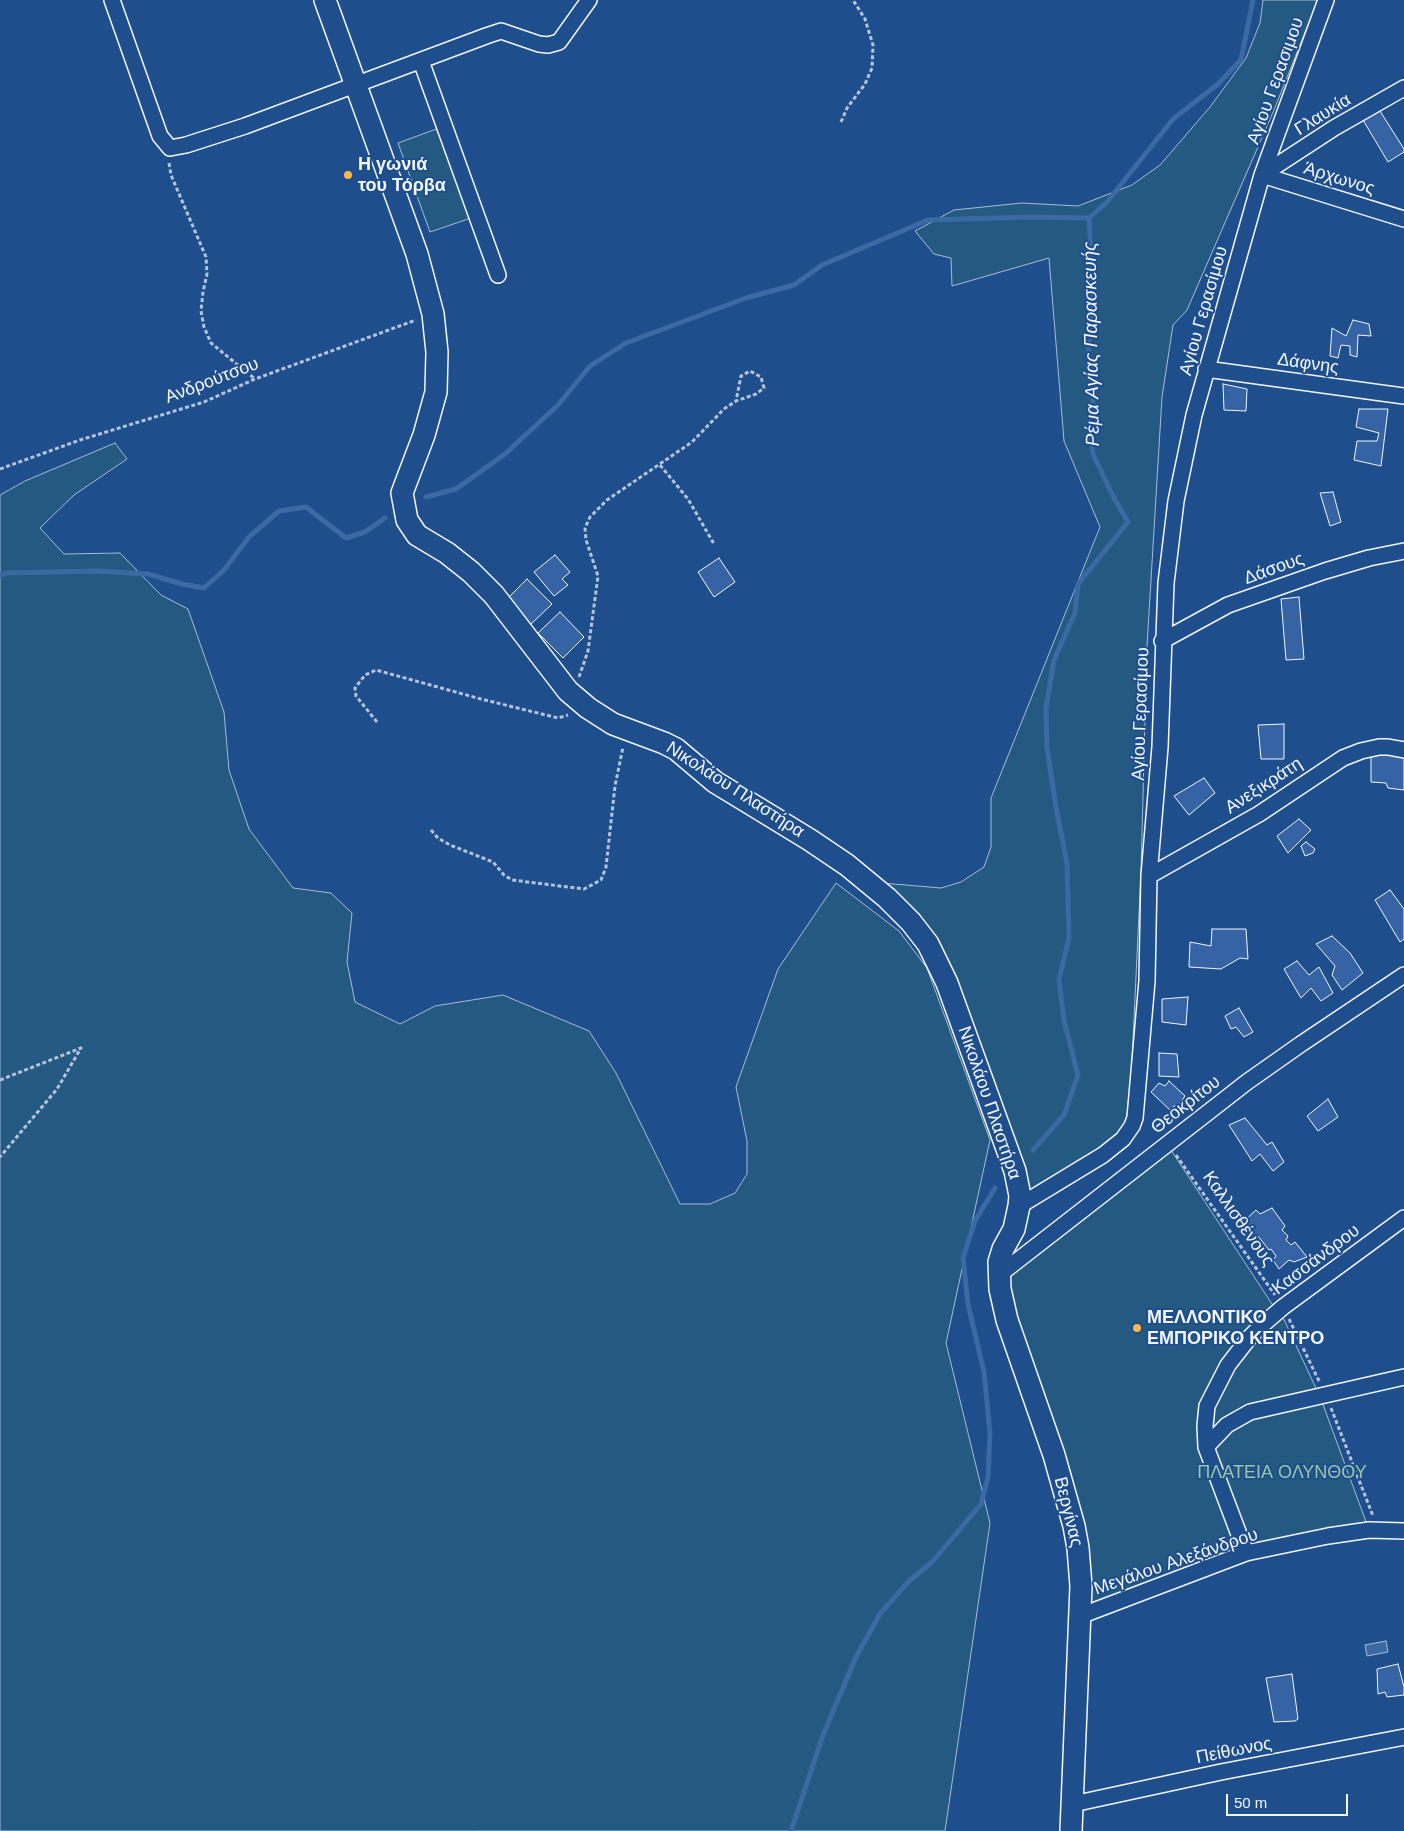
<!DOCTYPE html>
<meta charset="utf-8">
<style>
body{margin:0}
#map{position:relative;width:1404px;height:1831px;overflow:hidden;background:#1f4e8c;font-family:Helvetica,sans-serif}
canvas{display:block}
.scale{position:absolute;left:1226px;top:1794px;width:122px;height:22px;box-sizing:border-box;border:2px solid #f2f6ff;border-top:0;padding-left:6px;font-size:15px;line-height:18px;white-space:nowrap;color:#f2f6ff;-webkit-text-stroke:4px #1f4e8c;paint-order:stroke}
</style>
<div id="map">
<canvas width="1404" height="1831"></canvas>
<div class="scale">50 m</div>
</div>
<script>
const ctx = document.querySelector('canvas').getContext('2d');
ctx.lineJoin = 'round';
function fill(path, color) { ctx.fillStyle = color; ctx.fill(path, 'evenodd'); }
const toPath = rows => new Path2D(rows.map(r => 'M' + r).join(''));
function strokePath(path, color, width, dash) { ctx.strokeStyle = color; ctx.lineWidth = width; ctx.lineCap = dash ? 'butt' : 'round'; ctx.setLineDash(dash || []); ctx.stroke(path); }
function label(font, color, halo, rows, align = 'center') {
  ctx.font = font + ' Helvetica,sans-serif'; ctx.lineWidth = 4; ctx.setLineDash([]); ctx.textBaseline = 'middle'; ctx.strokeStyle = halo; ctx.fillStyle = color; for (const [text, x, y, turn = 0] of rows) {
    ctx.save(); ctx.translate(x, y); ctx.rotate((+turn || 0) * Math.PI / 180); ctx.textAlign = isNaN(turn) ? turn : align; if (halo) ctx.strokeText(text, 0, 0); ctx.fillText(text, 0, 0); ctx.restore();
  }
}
const green = toPath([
 [1263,0,1318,0,1274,110,1187,310,1173,325,1162,397,1147,646,1141,871,1131,1082,1127,1114,1123,1130,1111,1143,1028,1192,938,950,882,883,941,888,961,882,984,867,991,847,991,798,1100,527,1064,441,1049,258,952,286,951,258,934,254,915,231,954,210,1022,203,1078,206,1132,185,1160,165,1210,107,1246,58,1260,23,1263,0],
 [442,127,474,217,430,232,398,143,442,127],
 [115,443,127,459,74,495,40,528,64,554,120,553,161,595,188,609,224,712,229,770,249,829,293,888,331,893,352,913,347,962,355,1002,400,1024,435,1006,503,995,589,1031,616,1073,680,1204,710,1204,735,1193,747,1174,747,1141,736,1087,778,969,836,883,899,931,927,968,990,1140,946,1343,990,1523,945,1831,0,1831,0,495,25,481,115,443],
 [1167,1144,1274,1307,1238,1351,1280,1311,1321,1399,1369,1530,1239,1556,1080,1616,1084,1578,999,1275,1167,1144]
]);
const water = toPath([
 [1386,1641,1388,1652,1367,1656,1365,1645,1386,1641]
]);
const stream = toPath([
 [426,497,456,489,505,454,558,405,590,366,626,343,746,298,794,285,822,265,928,220,1031,217,1089,218],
 [0,576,6,573,98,571,148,574,182,584,204,588,224,570,249,537,279,511,306,507,346,538,365,532,385,518],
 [1033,1150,1064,1115,1078,1075,1064,1021,1059,979,1069,938,1067,864,1056,807,1047,748,1046,708,1054,660,1075,613,1078,584,1128,522,1113,496,1093,454,1089,423,1094,394,1088,357,1093,290,1089,218,1108,201,1173,119,1218,84,1241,60,1253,0],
 [791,1831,823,1735,856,1657,880,1614,908,1582,933,1561,981,1504,988,1477,990,1433,984,1372,968,1304,963,1258,975,1221,995,1188]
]);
const building = toPath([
 [1380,111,1404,149,1404,152,1388,162,1363,120,1380,111],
 [1353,320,1369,324,1371,336,1358,335,1357,357,1350,355,1350,346,1341,345,1338,358,1330,356,1332,328,1346,336,1353,320],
 [1223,384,1247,389,1246,411,1224,410,1223,384],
 [1359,409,1388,409,1381,466,1354,460,1357,441,1377,441,1379,433,1356,427,1359,409],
 [1333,492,1341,522,1330,526,1320,493,1333,492],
 [555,555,570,572,562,579,568,585,554,596,534,572,555,555],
 [719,558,735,582,714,597,698,572,719,558],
 [527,579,552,604,531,624,507,599,527,579],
 [1299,597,1304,659,1286,660,1281,599,1299,597],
 [560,612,584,637,563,658,538,633,560,612],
 [1284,724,1284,759,1261,759,1258,725,1284,724],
 [1371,754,1404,755,1404,790,1388,788,1386,783,1371,782,1371,754],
 [1204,778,1215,793,1189,815,1174,796,1204,778],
 [1299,819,1311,830,1288,853,1277,836,1299,819],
 [1306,842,1315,849,1313,853,1305,856,1301,846,1306,842],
 [1390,890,1404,909,1404,939,1400,942,1375,900,1390,890],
 [1212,929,1246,929,1248,959,1240,958,1221,969,1189,967,1190,942,1211,946,1212,929],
 [1332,936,1350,953,1363,973,1342,990,1332,975,1335,966,1316,944,1332,936],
 [1297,961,1309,975,1319,967,1333,993,1321,1001,1311,988,1301,998,1284,969,1297,961],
 [1188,997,1186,1025,1162,1022,1162,999,1188,997],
 [1239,1008,1253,1032,1244,1037,1236,1027,1231,1029,1225,1016,1239,1008],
 [1159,1053,1177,1054,1179,1077,1159,1076,1159,1053],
 [1169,1081,1185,1096,1178,1106,1174,1106,1171,1111,1151,1092,1159,1083,1165,1086,1169,1081],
 [1328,1099,1338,1117,1318,1131,1307,1116,1328,1099],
 [1245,1118,1267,1145,1272,1142,1284,1162,1273,1171,1260,1154,1252,1161,1229,1125,1245,1118],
 [1272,1208,1285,1226,1282,1230,1288,1236,1286,1240,1291,1245,1295,1242,1307,1257,1294,1262,1289,1260,1279,1269,1273,1260,1276,1256,1271,1249,1269,1250,1258,1236,1254,1239,1243,1222,1256,1210,1260,1214,1272,1208],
 [1398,1664,1404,1687,1404,1695,1387,1697,1385,1692,1378,1694,1377,1669,1398,1664],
 [1292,1674,1298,1719,1295,1721,1274,1722,1266,1678,1292,1674]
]);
const path = toPath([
 [841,122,847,108,865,84,872,68,873,45,865,19,853,0],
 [169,163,171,175,206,257,207,274,203,292,201,311,204,327,211,343,255,379],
 [660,465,688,499,714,544],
 [0,469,80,440,204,402,255,379,416,320],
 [579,677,588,651,598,576,586,540,585,528,590,517,607,500,692,442,724,409,736,401,756,394,764,388,761,377,750,371,741,376,736,401],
 [377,722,356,696,355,688,365,675,376,670,481,699,558,718,568,715],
 [431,830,438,838,450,845,493,862,504,875,512,880,584,889,601,880,606,867,615,786,623,747],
 [0,1080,81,1048,57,1089,0,1157],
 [1176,1155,1275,1295],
 [1289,1319,1319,1381],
 [1331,1408,1373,1516]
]);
const street = toPath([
 [112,0,160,136,170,148,186,145,245,126,486,36,501,31,539,44,548,45,559,42,589,0],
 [421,61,498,275],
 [1262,175,1334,128,1404,88],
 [1262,175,1404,219],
 [1206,369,1404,396],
 [1162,641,1228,605,1325,571,1369,558,1404,551],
 [1149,876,1259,814,1343,758,1361,751,1379,747,1388,747,1404,750],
 [1019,1206,1103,1155,1123,1139,1132,1126,1135,1118,1147,981,1149,876,1160,747,1166,583,1176,501,1194,415,1262,175,1326,0],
 [999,1275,1247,1082,1301,1044,1404,975],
 [1206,1447,1227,1425,1250,1412,1404,1377],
 [1246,1553,1206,1447,1205,1426,1207,1406,1228,1365,1249,1338,1261,1326,1283,1307,1404,1218],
 [1080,1616,1246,1553,1328,1536,1369,1530,1404,1531],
 [1073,1804,1221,1772,1404,1737]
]);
const secondary = toPath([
 [325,0,417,254,433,314,437,352,436,392,424,435,402,493,407,520,417,535,447,553,471,572,494,595,568,691,588,708,613,724,664,743,676,749,715,782,810,840,847,865,887,898,911,922,928,944,947,983,1015,1171,1020,1196,1019,1206,1014,1229,1003,1249,999,1262,1000,1289,1007,1320,1054,1455,1074,1526,1078,1548,1081,1586,1071,1831]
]);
const markers = [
 [348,175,5,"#ffb74d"],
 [1137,1328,5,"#ffb74d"]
];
const streetNames = [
 ["Αγίου Γερασιμου",1276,81,-70],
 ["Γλαυκία",1323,115,-32],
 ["Άρχωνος",1339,179,17],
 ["Αγίου Γερασίμου",1204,311,-74],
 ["Δάφνης",1308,364,8],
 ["Ανδρούτσου",212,381,-21],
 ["Δάσους",1274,569,-20],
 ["Αγίου Γερασίμου",1141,714,-88],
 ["Ανεξικράτη",1264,786,-33],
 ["Νικολάου Πλαστήρα",735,790,33],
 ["Νικολάου Πλαστήρα",989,1103,71],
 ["Θεοκρίτου",1186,1105,-38],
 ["Καλλισθένους",1238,1219,55],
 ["Κασσάνδρου",1316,1260,-37],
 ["Βεργίνας",1068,1512,76],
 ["Μεγάλου Αλεξάνδρου",1176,1562,-19],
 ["Πείθωνος",1234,1751,-11]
];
const poiNames = [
 ["Η γωνιά",358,165],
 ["του Τόρβα",358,186],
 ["ΜΕΛΛΟΝΤΙΚΟ",1147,1318],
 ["ΕΜΠΟΡΙΚΟ ΚΕΝΤΡΟ",1147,1339]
];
const parkNames = [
 ["ΠΛΑΤΕΙΑ ΟΛΥΝΘΟΥ",1282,1473]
];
const waterNames = [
 ["Ρέμα Αγίας Παρασκευής",1092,344,-91]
];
fill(green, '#245a82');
strokePath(green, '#a8bbd7', 1);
fill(water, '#3b69a3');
strokePath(water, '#a8bbd7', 1);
strokePath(stream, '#3b69a3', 5);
fill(building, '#3563a3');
strokePath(building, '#f2f6ff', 1);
strokePath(street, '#f2f6ff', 18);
strokePath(secondary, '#f2f6ff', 24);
strokePath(path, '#b3c4dc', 3, [4, 2.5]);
strokePath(street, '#1f4e8c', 15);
strokePath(secondary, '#1f4e8c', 21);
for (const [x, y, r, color] of markers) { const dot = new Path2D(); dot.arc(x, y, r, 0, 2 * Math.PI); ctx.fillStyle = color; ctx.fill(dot); strokePath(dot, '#1f4e8c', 2); }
label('18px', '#f2f6ff', '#1f4e8c', streetNames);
label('bold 18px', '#f2f6ff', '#1f4e8c', poiNames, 'left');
label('18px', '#97c8a6', '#1f4e8c', parkNames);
label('italic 19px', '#f2f6ff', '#1f4e8c', waterNames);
</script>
